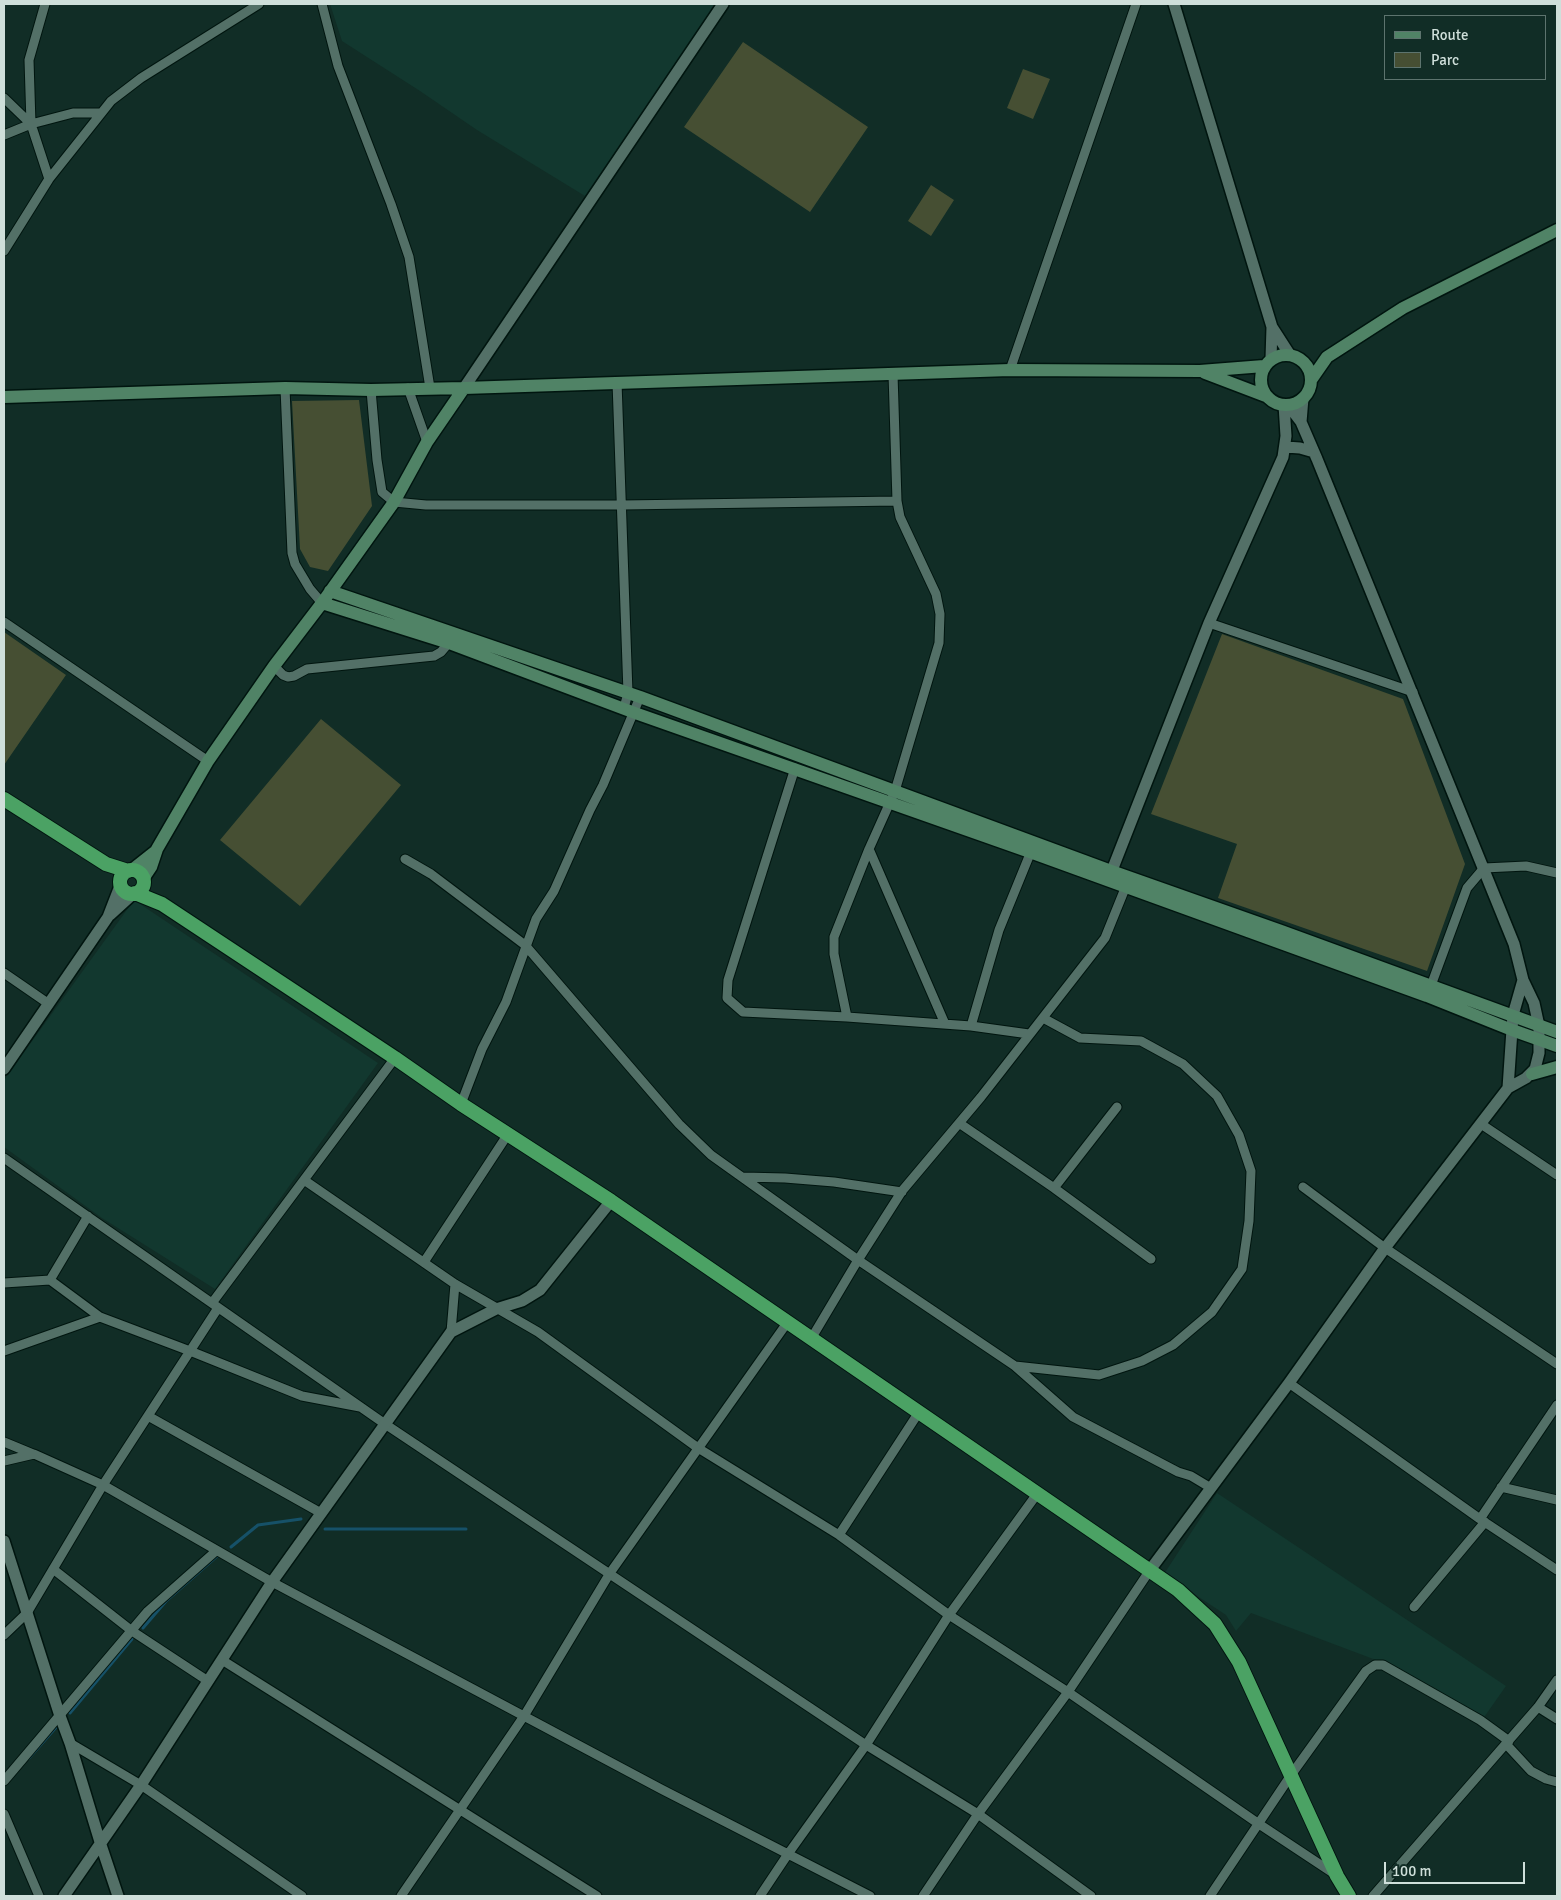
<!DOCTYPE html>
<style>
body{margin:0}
#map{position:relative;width:1561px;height:1900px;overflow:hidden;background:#112d26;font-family:Signika,sans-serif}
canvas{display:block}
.frame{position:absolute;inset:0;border:5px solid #cfdfda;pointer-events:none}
.legend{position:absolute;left:1384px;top:15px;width:162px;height:65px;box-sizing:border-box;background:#112d26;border:1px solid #5d746e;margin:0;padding:6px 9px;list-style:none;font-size:15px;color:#cfdfda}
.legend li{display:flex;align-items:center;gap:10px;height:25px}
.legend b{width:25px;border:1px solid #5d746e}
.scale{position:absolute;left:1384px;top:1862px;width:141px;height:22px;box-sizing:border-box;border:2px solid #cfdfda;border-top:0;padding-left:6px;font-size:15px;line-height:18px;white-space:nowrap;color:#cfdfda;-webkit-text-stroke:4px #112d26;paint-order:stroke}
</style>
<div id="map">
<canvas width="1561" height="1900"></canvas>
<div class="frame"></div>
<ul class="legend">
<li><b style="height:6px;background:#508366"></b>Route</li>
<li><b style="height:14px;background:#464f33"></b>Parc</li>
</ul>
<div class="scale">100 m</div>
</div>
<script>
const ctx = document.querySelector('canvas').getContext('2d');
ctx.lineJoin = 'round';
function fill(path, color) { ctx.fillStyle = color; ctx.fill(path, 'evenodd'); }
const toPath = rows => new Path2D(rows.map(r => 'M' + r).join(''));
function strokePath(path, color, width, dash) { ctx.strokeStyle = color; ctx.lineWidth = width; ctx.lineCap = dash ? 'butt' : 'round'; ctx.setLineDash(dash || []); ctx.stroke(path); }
const built = toPath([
 [330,4,718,4,585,196,477,130,420,91,342,41],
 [134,900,378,1063,215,1289,102,1218,4,1147,4,1080],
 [1217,1493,1506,1686,1480,1723,1376,1660,1251,1613,1236,1631,1226,1615,1164,1574]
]);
const green = toPath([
 [743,42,868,127,810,212,684,127],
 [1023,69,1050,79,1033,119,1007,108],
 [931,185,954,200,931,236,908,221],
 [359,400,372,506,328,571,310,567,300,549,292,401],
 [4,632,66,675,4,765],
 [1222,634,1403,699,1465,864,1427,971,1218,898,1237,844,1151,814],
 [321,719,401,785,300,906,220,840]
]);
const stream = toPath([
 [325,1529,466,1529],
 [231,1547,258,1525,301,1519],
 [143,1628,167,1600,217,1556],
 [70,1713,132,1639],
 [29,1758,58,1725]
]);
const minor = toPath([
 [45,4,29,60,31,124,49,179],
 [322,4,338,66,391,204,409,257,430,388],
 [4,98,31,124],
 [4,135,31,124,73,113,101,113],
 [4,251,49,179,111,101,141,78,259,4],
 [1010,370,1136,4],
 [617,382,628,693,624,708],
 [285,388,292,553,295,564,310,589,322,603],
 [408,388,427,442],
 [371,390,377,460,382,492,394,502,426,505,622,505,897,501],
 [4,622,208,761],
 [1209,623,1413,692],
 [274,666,283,675,288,677,294,676,307,669,434,656,441,652,452,639],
 [795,768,728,980,727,998,743,1012,847,1017,971,1026,1029,1034],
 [869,849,945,1024],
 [405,859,431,874,525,945,679,1124,711,1155,858,1260,1015,1366,1073,1417,1178,1472,1191,1476,1211,1488],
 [4,973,49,1004],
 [1429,991,1467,888,1484,868,1526,866,1557,873],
 [847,1017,834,954,834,937,869,849,895,791,939,643,940,614,936,594,900,517,897,501,893,374],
 [971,1026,999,930,1032,849],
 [461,1104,482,1049,506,1002,536,919,554,891,590,810,603,785,640,697],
 [959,1123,1054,1188,1151,1259],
 [1481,1124,1557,1175],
 [4,1158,385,1424,866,1745,978,1814,1091,1896],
 [743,1177,785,1178,834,1182,902,1192],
 [304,1180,455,1284,538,1332,698,1448,839,1535,949,1615,1068,1692,1259,1824,1336,1875],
 [1303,1187,1385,1248,1557,1364],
 [1054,1188,1117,1107],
 [88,1216,50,1280,100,1317],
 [424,1262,508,1134],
 [4,1283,50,1280],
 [212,1303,395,1058],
 [451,1332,455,1284],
 [811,1339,858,1260,902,1191,981,1097,1105,938,1126,886],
 [4,1351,100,1317,190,1351,302,1396,360,1407],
 [1015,1366,1099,1375,1142,1361,1173,1345,1212,1312,1242,1269,1249,1221,1251,1171,1239,1135,1217,1096,1183,1064,1141,1041,1080,1038,1043,1018],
 [1289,1383,1480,1519,1557,1570],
 [148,1416,321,1513],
 [4,1442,33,1454],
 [4,1461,34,1454,103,1485,272,1582,661,1789,870,1896],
 [1501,1487,1557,1500],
 [1480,1519,1557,1405],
 [839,1535,919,1412],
 [53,1569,132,1631,208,1681],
 [1414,1607,1485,1522],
 [4,1635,27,1613,103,1485,218,1308],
 [222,1660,597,1896],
 [1538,1707,1557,1719],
 [70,1743,141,1785,302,1896],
 [1506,1744,1531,1771,1546,1779,1557,1782],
 [4,1781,148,1611,216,1551],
 [4,1814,39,1896],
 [401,1896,524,1716,610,1573,787,1323],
 [760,1896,788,1854,866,1745,949,1615,1037,1494],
 [923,1896,978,1814,1068,1692,1150,1570],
 [1210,1896,1291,1775,1366,1671,1375,1665,1383,1665,1480,1720,1509,1741],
 [1373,1896,1538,1707,1557,1680]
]);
const tertiary = toPath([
 [1174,4,1272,327,1290,355],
 [1271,359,1272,327],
 [464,388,723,4],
 [1301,422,1303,398],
 [1286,447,1300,448,1314,452],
 [1109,878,1209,623,1283,457,1286,436,1284,405],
 [110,915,133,894],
 [4,1069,108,917,120,886],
 [1508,1088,1513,1015,1523,980],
 [4,1541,60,1716,70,1743,100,1842,118,1896],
 [1150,1570,1289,1383,1385,1248,1508,1088,1526,1078,1535,1069,1539,1053,1539,1026,1534,1003,1523,980,1514,944,1317,459,1301,422,1288,405],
 [64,1896,141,1785,272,1582,451,1332,496,1309,522,1301,540,1290,611,1201]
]);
const secondary = toPath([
 '1261 380a25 25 0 1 1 50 0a25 25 0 1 1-50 0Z',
 [1205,373,1268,397],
 [1311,380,1327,357,1403,308,1557,230],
 [4,397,285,388,371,390,464,388,1010,370,1200,371,1264,366],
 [330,591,640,697,1111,871,1281,931,1557,1032],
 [322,603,449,643,635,713,1030,852,1427,996,1512,1030,1557,1046],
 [132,870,156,851],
 [143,879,151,867,157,849,208,761,274,666,322,603,394,502,427,442,464,388],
 [1532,1074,1557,1067]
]);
const trunk = toPath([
 [4,799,106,864,128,871],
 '120 882a12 12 0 1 1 24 0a12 12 0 1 1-24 0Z',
 [135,893,162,904,395,1058,461,1104,611,1201,1178,1590,1215,1624,1239,1662,1337,1876,1349,1896]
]);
fill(built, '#12382f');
fill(green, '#464f33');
strokePath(stream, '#165168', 3);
strokePath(minor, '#00150f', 11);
strokePath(tertiary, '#00150f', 14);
strokePath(secondary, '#00150f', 15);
strokePath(trunk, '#00150f', 16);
strokePath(minor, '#537067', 9);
strokePath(tertiary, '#537067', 11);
strokePath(secondary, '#508366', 12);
strokePath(trunk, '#4ba264', 14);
</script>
